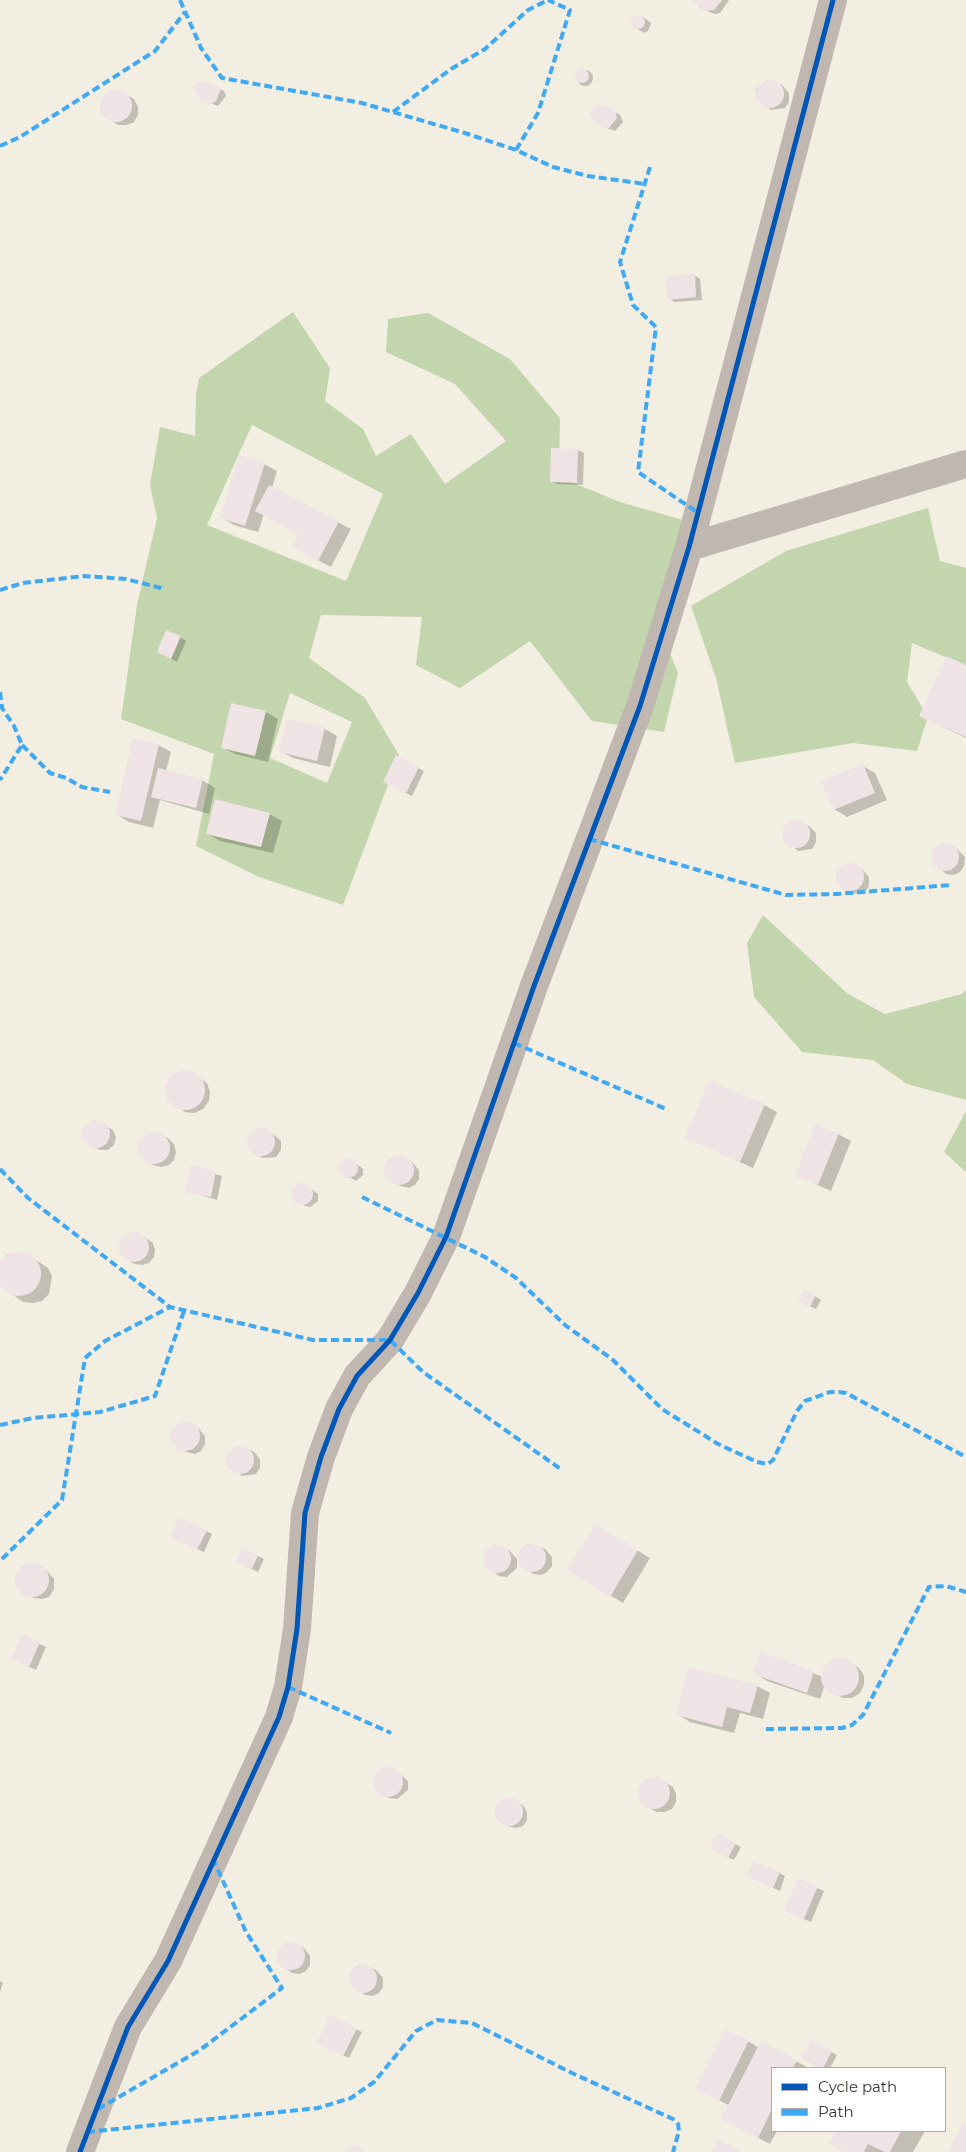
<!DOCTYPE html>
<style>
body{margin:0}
#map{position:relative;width:966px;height:2152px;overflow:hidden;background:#f3eee2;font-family:Montserrat,sans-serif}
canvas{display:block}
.legend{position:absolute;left:771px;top:2067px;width:175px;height:65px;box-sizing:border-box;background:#fff;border:1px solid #b0aeab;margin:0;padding:6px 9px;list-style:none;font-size:15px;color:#39352c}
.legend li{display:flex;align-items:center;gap:10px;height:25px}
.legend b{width:25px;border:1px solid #b0aeab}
</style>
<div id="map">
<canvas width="966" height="2152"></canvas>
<ul class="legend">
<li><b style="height:6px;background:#0057b8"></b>Cycle path</li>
<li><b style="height:6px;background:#3fa9f5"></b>Path</li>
</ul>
</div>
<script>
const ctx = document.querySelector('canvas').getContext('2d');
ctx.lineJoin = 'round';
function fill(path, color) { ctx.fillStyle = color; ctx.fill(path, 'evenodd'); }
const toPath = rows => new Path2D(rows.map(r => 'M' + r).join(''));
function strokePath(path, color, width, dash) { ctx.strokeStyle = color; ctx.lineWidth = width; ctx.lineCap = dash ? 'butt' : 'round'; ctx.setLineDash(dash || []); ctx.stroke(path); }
const forest = toPath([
 [293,312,330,368,325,401,363,429,376,456,411,434,445,484,506,441,455,384,386,352,388,319,428,313,510,359,560,418,559,477,620,502,690,522,656,618,678,673,664,732,592,721,530,641,460,688,416,665,422,617,321,615,309,658,365,698,399,755,343,905,259,877,196,846,214,754,121,719,137,605,157,518,150,485,160,427,195,436,196,395,199,378],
 [252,425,383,494,346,581,207,525],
 [290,693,352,722,327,783,270,758],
 [928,508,940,561,966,568,966,666,912,643,907,682,928,717,917,751,853,743,735,763,716,678,691,606,786,551],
 [763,915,848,994,885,1014,962,994,966,990,966,1100,907,1084,873,1060,802,1052,754,997,747,943],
 [966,1111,966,1172,944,1152]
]);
const shadow = toPath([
 [694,0,729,0,720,13,715,14,700,8],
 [635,17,643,17,651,23,648,31,644,33,633,26],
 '577 78a8 8 0 1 1 16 0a8 8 0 1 1-16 0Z',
 [767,80,782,85,789,93,789,102,785,108,771,110,757,98,756,89],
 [208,83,224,91,226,96,218,106,206,101],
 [112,91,120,91,134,99,138,107,138,115,134,122,127,125,118,125,105,116,101,110,101,102],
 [607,107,620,115,623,122,615,131,604,127,594,108],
 [694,275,700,279,702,300,675,302,669,299],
 [578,450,584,453,583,485,557,484,551,481],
 [264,464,277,471,272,488,351,529,331,567,306,554,300,534,264,514,258,532,234,525,221,517],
 [180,637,186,641,177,662,164,655],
 [966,666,966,738,921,716],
 [266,712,278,719,268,762,235,754,222,747],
 [287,720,325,729,337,736,330,767,293,758,280,751],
 [158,745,171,752,166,771,202,780,215,788,209,814,160,800,153,828,129,822,116,814],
 [397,757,424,771,412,796,390,785],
 [863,766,875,773,887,800,847,817,834,809],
 [269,814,282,821,273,853,220,841,208,834],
 [794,820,809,826,816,833,816,842,812,849,798,851,784,839,783,829],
 [943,844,957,849,965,857,964,866,960,872,954,875,946,874,932,862,932,853,937,846],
 [847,864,862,869,869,877,869,886,865,892,851,894,837,882,837,872,842,866],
 [182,1072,192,1073,207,1083,210,1092,209,1101,203,1109,194,1113,185,1112,170,1102,166,1093,167,1084,173,1076],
 [764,1105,777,1112,753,1168,687,1138],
 [98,1121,113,1130,116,1137,114,1145,108,1150,100,1150,85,1142,83,1135,84,1127,91,1122],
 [259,1128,273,1134,281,1141,281,1150,276,1157,262,1158,249,1147,248,1137],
 [154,1132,168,1138,174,1144,176,1152,174,1160,169,1165,161,1167,153,1165,141,1156,139,1148,141,1140,146,1135],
 [838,1134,851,1141,831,1191,797,1176],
 [397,1157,412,1162,419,1170,419,1179,415,1185,409,1188,400,1186,386,1175,386,1166,391,1159],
 [352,1160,363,1169,363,1175,356,1181,339,1171,343,1161],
 [192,1167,222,1176,217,1200,187,1191],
 [300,1184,306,1185,318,1194,318,1201,310,1207,305,1206,293,1197,292,1191],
 [133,1233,140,1234,153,1243,155,1250,154,1257,149,1263,142,1265,134,1264,122,1255,119,1248,126,1235],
 [16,1253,26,1254,39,1262,48,1268,52,1276,49,1294,42,1301,33,1303,23,1302,3,1288,0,1284,0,1262,7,1255],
 [815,1296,821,1300,816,1309,805,1304],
 [183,1422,198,1428,205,1436,205,1444,201,1451,195,1454,186,1452,172,1441,172,1431,177,1425],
 [238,1446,253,1451,260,1459,260,1468,256,1474,242,1476,228,1464,227,1455,232,1449],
 [595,1525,650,1558,623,1603,568,1570],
 [206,1531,212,1534,204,1552,178,1540],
 [530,1544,545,1549,552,1557,552,1566,547,1572,541,1575,533,1574,519,1563,520,1553,524,1546],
 [495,1546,510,1551,517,1559,517,1568,507,1577,499,1576,484,1564,485,1554,489,1548],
 [258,1556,264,1559,258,1572,237,1562],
 [30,1564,45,1569,54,1579,54,1589,49,1597,42,1599,33,1598,17,1586,17,1574,23,1567],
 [23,1636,46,1647,36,1670,18,1662],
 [761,1653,823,1677,827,1664,835,1659,844,1659,859,1668,864,1676,864,1685,860,1693,852,1698,843,1698,828,1690,825,1684,820,1699,767,1681,754,1673],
 [757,1686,770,1693,763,1719,740,1713,734,1733,690,1722,677,1714],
 [385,1768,400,1774,408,1781,408,1790,397,1799,389,1798,375,1787,375,1777,379,1771],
 [651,1778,659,1779,673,1787,676,1794,676,1802,672,1809,665,1812,656,1812,643,1804,639,1797,639,1788,644,1782],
 [509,1799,523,1805,527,1812,527,1820,523,1826,516,1828,508,1826,496,1816,497,1808,501,1801],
 [735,1844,741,1847,734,1860,717,1852],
 [779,1873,785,1876,780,1891,754,1879],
 [799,1879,824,1891,811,1922,792,1914],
 [289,1943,304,1948,310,1956,310,1965,306,1971,300,1974,292,1973,278,1962,278,1952,283,1945],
 [361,1965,376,1970,383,1978,383,1987,379,1993,373,1996,365,1995,350,1984,350,1974,355,1967],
 [0,1981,3,1983,0,1992],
 [356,2029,362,2032,349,2058,324,2047],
 [748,2041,759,2048,761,2043,809,2068,772,2068,772,2131,777,2131,770,2144,735,2126,730,2106,709,2095],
 [811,2042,837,2055,830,2068,822,2068,802,2058],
 [837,2131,925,2131,913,2152,845,2152,830,2143]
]);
const building = toPath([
 [692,0,722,0,714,10,704,11],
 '631 22a7 7 0 1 1 14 0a7 7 0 1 1-14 0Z',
 '575 76a7 7 0 1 1 14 0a7 7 0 1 1-14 0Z',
 '756 94a14 14 0 1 1 28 0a14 14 0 1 1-28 0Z',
 [202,81,214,84,221,89,216,101,211,104,201,100,195,92,196,82],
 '100 106a16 16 0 1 1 32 0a16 16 0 1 1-32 0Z',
 [600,105,615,110,617,118,609,128,603,128,592,120,590,113,594,107],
 [695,274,696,297,668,300,666,276],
 [551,448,578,449,577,483,550,482],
 [239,455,265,463,245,526,220,518],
 [269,485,339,521,318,561,292,547,298,534,255,511],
 [166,630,181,636,171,659,157,652],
 [946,656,966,665,966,737,919,716],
 [231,703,266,711,255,756,221,748],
 [287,719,325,727,317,761,279,752],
 [133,738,159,744,141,821,115,815],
 [396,755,419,767,406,793,383,782],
 [863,764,875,793,833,810,821,781],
 [158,768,203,779,196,808,151,797],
 [215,799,270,813,261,847,206,834],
 '782 834a14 14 0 1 1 28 0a14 14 0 1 1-28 0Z',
 '931 857a14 14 0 1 1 28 0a14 14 0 1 1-28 0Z',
 '836 877a14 14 0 1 1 28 0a14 14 0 1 1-28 0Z',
 '165 1090a20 20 0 1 1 40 0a20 20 0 1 1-40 0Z',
 [709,1080,765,1104,740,1162,685,1138],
 '82 1134a14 14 0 1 1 28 0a14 14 0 1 1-28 0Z',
 [815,1124,839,1133,818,1185,795,1176],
 '247 1142a14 14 0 1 1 28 0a14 14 0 1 1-28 0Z',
 '138 1148a16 16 0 1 1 32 0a16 16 0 1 1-32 0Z',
 '384 1170a15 15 0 1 1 30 0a15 15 0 1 1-30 0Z',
 '338 1168a10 10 0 1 1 20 0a10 10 0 1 1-20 0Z',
 [191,1165,216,1171,211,1197,185,1192],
 '291 1194a11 11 0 1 1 22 0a11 11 0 1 1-22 0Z',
 '119 1247a15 15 0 1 1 30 0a15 15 0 1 1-30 0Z',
 '-3 1274a22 22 0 1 1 44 0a22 22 0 1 1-44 0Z',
 [804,1290,816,1295,810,1307,798,1301],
 '170 1436a15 15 0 1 1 30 0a15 15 0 1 1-30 0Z',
 '226 1460a14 14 0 1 1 28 0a14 14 0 1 1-28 0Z',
 [179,1517,207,1530,197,1550,170,1537],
 [595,1524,638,1550,610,1597,567,1570],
 '518 1558a14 14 0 1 1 28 0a14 14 0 1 1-28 0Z',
 '483 1559a14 14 0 1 1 28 0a14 14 0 1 1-28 0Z',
 [242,1548,258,1555,252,1569,236,1562],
 '15 1580a17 17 0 1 1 34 0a17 17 0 1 1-34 0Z',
 [22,1634,40,1642,29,1667,11,1659],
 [760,1652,814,1671,807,1693,753,1674],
 '821 1677a19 19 0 1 1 38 0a19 19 0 1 1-38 0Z',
 [688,1667,758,1685,750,1713,727,1707,722,1727,676,1715],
 '373 1782a15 15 0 1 1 30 0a15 15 0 1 1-30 0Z',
 '638 1793a16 16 0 1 1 32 0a16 16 0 1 1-32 0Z',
 '495 1812a14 14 0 1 1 28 0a14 14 0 1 1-28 0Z',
 [717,1833,736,1843,728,1858,710,1849],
 [753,1861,780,1872,773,1888,746,1876],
 [798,1878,818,1886,804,1919,784,1911],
 '277 1956a14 14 0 1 1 28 0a14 14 0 1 1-28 0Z',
 '349 1979a14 14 0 1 1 28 0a14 14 0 1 1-28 0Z',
 [330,2015,357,2028,343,2056,316,2044],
 [724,2029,749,2040,719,2101,695,2089],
 [811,2040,832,2051,823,2068,801,2058],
 [761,2041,797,2060,793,2068,772,2068,772,2109,758,2138,721,2119],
 [963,2122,966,2124,966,2152,948,2152],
 [836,2131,901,2131,890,2152,885,2152,868,2144,864,2152,844,2152,829,2144],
 [717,2139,743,2152,711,2152],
 [356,2145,361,2148,364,2152,346,2152,350,2146]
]);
const minor = toPath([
 [689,547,966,464],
 [80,2152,128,2027,168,1961,279,1717,288,1687,297,1629,305,1513,321,1457,339,1409,357,1376,390,1340,418,1293,446,1237,534,986,640,706,689,547,833,0]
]);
const quiet = toPath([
 [180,0,201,48,222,78,362,103,468,134,516,150,553,167,588,176,645,184],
 [393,112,451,69,485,49,528,10,548,0],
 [0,146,20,137,155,51,185,12],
 [516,150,538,113,570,10,548,0],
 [650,167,620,262,633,305,656,327,638,472,697,512],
 [0,590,23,583,84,576,126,579,165,589],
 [0,692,2,708,14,726,22,745,0,780],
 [22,745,50,773,66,778,82,787,110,792],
 [589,839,786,895,837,894,951,885],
 [514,1043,666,1109],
 [0,1169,28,1198,170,1307,313,1340,390,1340,423,1372,562,1470],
 [362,1197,485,1257,516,1278,565,1325,613,1360,662,1409,718,1444,757,1462,768,1464,773,1460,797,1411,805,1401,830,1392,839,1392,846,1393,966,1457],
 [0,1425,33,1418,100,1412,155,1396,184,1311],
 [2,1559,62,1500,85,1358,105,1341,170,1307],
 [288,1687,391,1733],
 [766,1729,842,1728,852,1725,863,1715,929,1587,946,1586,966,1592],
 [98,2109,200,2050,282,1988,246,1932,213,1859],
 [87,2132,318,2108,351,2098,374,2082,416,2031,437,2020,472,2023,574,2074,673,2119,678,2124,679,2131,673,2152]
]);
const cycleway = toPath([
 [80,2152,128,2027,168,1961,279,1717,288,1687,297,1629,305,1513,321,1457,339,1409,357,1376,390,1340,418,1293,446,1237,534,986,640,706,689,547,833,0]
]);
fill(forest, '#c3d5ad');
fill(shadow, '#0003');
fill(building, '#efe3e6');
strokePath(minor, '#c0b8b0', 28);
strokePath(quiet, '#3fa9f5', 4, [8, 4]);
strokePath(cycleway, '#0057b8', 5);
</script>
